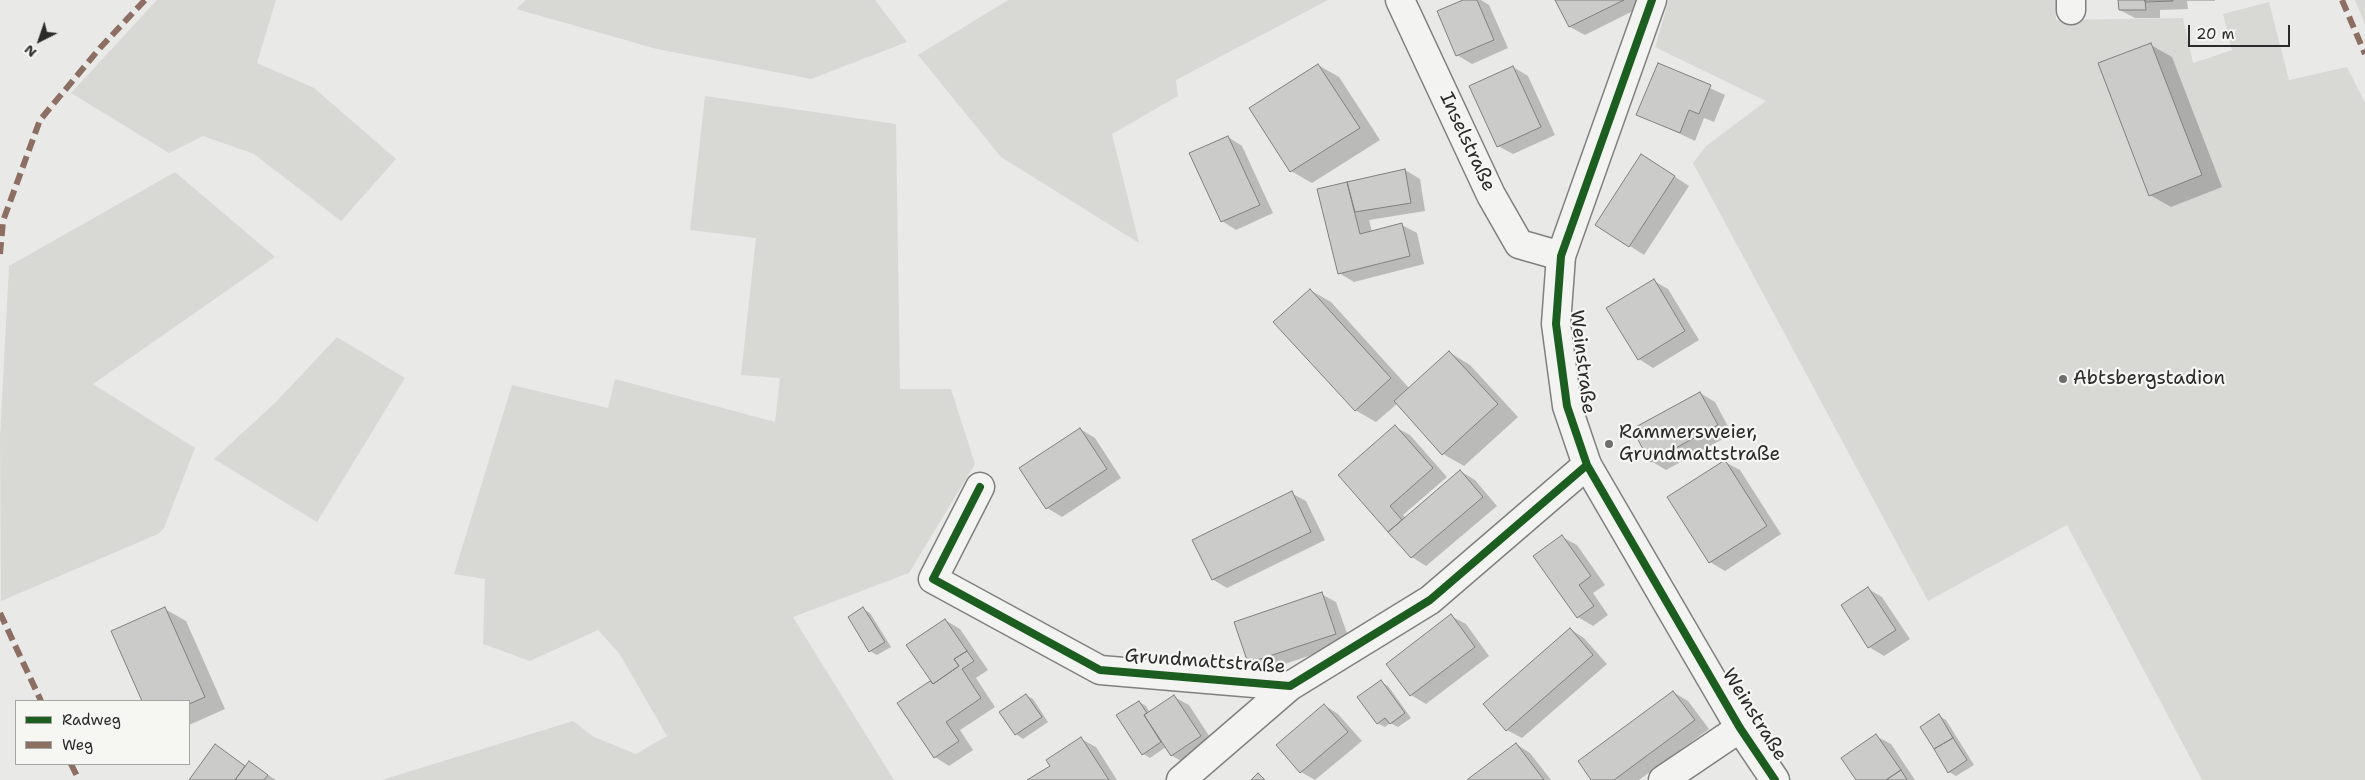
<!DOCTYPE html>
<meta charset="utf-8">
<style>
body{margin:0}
#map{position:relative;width:2365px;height:780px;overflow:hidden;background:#e9e9e7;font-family:"Shantell Sans",sans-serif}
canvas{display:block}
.legend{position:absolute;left:15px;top:700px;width:175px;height:65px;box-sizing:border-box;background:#f6f6f2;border:1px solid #a5a5a2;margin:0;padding:6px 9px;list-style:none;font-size:15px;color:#2b2b2b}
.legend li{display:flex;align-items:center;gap:10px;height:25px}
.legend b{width:25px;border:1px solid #a5a5a2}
.north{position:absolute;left:15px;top:15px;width:50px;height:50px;-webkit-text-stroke:4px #f6f6f2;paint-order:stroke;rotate:221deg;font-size:14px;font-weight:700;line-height:20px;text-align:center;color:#2b2b2b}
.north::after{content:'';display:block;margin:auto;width:18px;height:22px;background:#2b2b2b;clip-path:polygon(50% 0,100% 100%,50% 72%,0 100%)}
.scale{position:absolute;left:2188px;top:25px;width:102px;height:22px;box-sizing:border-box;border:2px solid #2b2b2b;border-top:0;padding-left:6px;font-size:15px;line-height:18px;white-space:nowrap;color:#2b2b2b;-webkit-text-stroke:4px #f6f6f2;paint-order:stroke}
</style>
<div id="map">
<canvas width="2365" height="780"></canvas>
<ul class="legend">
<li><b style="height:6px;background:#1b5e20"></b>Radweg</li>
<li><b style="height:6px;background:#8d6e63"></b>Weg</li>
</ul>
<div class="north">N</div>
<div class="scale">20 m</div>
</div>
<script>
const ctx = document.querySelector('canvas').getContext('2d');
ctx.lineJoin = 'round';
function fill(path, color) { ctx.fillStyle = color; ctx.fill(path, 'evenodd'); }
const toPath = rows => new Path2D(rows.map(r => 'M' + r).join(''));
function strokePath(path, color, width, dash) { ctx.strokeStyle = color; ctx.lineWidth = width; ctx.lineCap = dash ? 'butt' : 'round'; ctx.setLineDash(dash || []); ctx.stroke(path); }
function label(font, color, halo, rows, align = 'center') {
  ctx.font = font + ' "Shantell Sans",sans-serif'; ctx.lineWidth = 4.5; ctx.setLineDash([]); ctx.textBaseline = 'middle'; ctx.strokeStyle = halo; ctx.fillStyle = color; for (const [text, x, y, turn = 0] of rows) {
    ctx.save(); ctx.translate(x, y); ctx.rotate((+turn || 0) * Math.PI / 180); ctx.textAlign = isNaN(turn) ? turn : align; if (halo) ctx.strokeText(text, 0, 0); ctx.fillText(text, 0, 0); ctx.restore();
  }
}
const green = toPath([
 [157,0,276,0,257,63,314,88,396,159,341,221,254,154,203,136,169,153,71,93],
 [526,0,875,0,907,42,811,79,657,49,516,9],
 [1008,0,1328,0,1176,80,1178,96,1112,134,1139,243,1001,157,918,55],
 [1669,0,2056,0,2056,20,2183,18,2193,63,2232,50,2223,14,2269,2,2289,80,2347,67,2365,103,2365,780,2202,780,2067,525,1928,601,1693,163,1706,146,1766,101,1655,47],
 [2355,0,2365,0,2365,24],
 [705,96,896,124,900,389,951,389,975,464,909,573,793,617,894,780,382,780,573,721,594,737,636,754,667,736,619,653,598,630,530,661,483,644,485,579,454,574,512,385,608,408,615,379,775,422,780,378,741,375,756,238,690,230],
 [175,172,275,257,93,384,195,448,164,528,158,534,1,601,0,437,9,266],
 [337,337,405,378,317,522,214,459,275,403]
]);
const shadow = toPath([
 [1466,0,1481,0,1489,5,1508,48,1472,64,1457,55],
 [1557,0,1637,0,1641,7,1585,35,1570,27],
 [2120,0,2215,0,2215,1,2187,1,2188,9,2160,10,2160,18,2135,18,2120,10],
 [2151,45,2172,57,2222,187,2171,207,2150,195],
 [1658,64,1725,95,1714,122,1704,118,1695,141,1638,114],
 [1318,65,1339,77,1380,140,1312,183,1291,171],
 [1513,67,1528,76,1555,135,1513,154,1498,146],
 [1228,137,1242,146,1273,213,1236,230,1222,221],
 [1656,164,1689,186,1644,255,1597,225],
 [1405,170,1420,179,1425,211,1369,220,1372,232,1402,225,1417,233,1424,264,1354,282,1339,273,1319,190],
 [1654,281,1668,289,1699,340,1653,368,1639,359],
 [1310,290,1331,302,1409,388,1449,352,1470,365,1518,417,1464,466,1443,454,1398,403,1376,422,1355,410],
 [1700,393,1715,402,1732,434,1666,470,1651,461],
 [1395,427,1410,435,1447,477,1403,515,1406,518,1460,471,1475,480,1497,506,1426,566,1412,557,1340,475],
 [1080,429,1095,438,1121,478,1062,517,1047,508,1021,469],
 [1725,462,1740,470,1781,534,1725,571,1710,562],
 [1291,493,1306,501,1325,540,1227,588,1212,579],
 [1562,537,1577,545,1605,585,1593,593,1608,615,1593,626,1578,617,1535,556],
 [1868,589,1882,597,1910,639,1884,656,1869,647],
 [1321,594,1336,602,1350,642,1264,671,1249,662],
 [165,609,186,621,225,709,189,725,189,701,143,701,112,631],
 [863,609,870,613,891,647,877,655,870,651],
 [1451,616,1466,624,1489,656,1426,704,1411,695],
 [945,620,960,629,988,670,976,678,995,707,960,730,973,750,949,766,935,757,898,704,932,681],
 [1570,629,1584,638,1607,664,1522,738,1507,730],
 [1381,682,1388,686,1411,718,1398,727,1390,723,1385,727,1377,723],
 [1673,692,1688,701,1709,729,1639,780,1593,780],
 [1026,695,1033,699,1048,722,1023,739,1016,734],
 [1174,697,1189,705,1215,745,1186,764,1171,755,1166,747,1150,758,1143,754,1139,702,1146,706,1150,713],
 [1324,705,1338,714,1362,741,1315,780,1301,772,1278,745],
 [1939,716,1946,720,1974,765,1956,776,1949,772],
 [1876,736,1891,744,1915,780,1857,780],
 [1081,739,1096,747,1117,780,1029,780,1052,766],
 [1516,744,1530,753,1551,780,1470,780],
 [215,746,246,766,249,763,276,780,191,780]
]);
const building = toPath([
 [1463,0,1477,0,1494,40,1456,56,1437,11,1463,0],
 [1555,0,1624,0,1569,27,1555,0],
 [2118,0,2145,0,2146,10,2119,10,2118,0],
 [2145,0,2173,0,2173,1,2145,2,2145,0],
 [2151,43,2202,175,2149,196,2098,63,2151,43],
 [1658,63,1711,85,1699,114,1689,110,1680,133,1636,115,1658,63],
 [1318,64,1360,128,1290,172,1249,108,1318,64],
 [1513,66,1541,127,1497,147,1469,86,1513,66],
 [1228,136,1260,205,1221,222,1189,153,1228,136],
 [1641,154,1675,176,1629,247,1595,225,1641,154],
 [1405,169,1411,203,1355,212,1347,182,1405,169],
 [1347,182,1360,234,1402,223,1410,256,1338,274,1317,189,1347,182],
 [1654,279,1685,331,1638,360,1606,308,1654,279],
 [1310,289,1391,378,1355,411,1273,322,1310,289],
 [1449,351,1498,404,1442,455,1394,401,1449,351],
 [1700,392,1718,425,1650,462,1632,429,1700,392],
 [1395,425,1433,468,1390,506,1402,520,1388,532,1338,475,1395,425],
 [1080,428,1107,469,1046,509,1019,468,1080,428],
 [1725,460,1767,526,1709,563,1667,497,1725,460],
 [1460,470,1483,497,1411,558,1388,532,1460,470],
 [1292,491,1311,532,1212,580,1192,540,1292,491],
 [1562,535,1591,576,1579,585,1594,606,1577,618,1533,556,1562,535],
 [1868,587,1896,630,1868,648,1841,605,1868,587],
 [1322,592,1336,634,1248,663,1234,622,1322,592],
 [165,607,205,697,189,704,189,701,142,701,111,631,165,607],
 [863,607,885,642,869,652,848,617,863,607],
 [1451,614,1475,647,1410,696,1386,664,1451,614],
 [945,619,967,651,954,659,959,666,933,684,906,645,945,619],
 [1570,628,1593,655,1506,731,1483,704,1570,628],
 [967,651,974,661,962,669,981,698,946,722,959,741,934,758,897,703,930,681,933,684,959,666,954,659,967,651],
 [1381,680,1405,713,1390,724,1385,718,1377,724,1357,697,1381,680],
 [1673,691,1695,720,1614,780,1591,780,1578,761,1673,691],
 [1026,694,1042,717,1015,735,999,712,1026,694],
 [1174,695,1201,736,1171,756,1144,715,1174,695],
 [1139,701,1147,713,1144,715,1161,742,1142,755,1116,715,1139,701],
 [1324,704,1348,732,1300,773,1276,745,1324,704],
 [1939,714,1953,738,1934,749,1920,727,1939,714],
 [1876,734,1901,770,1886,780,1856,780,1841,758,1876,734],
 [1081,737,1109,780,1027,780,1050,766,1046,760,1081,737],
 [1953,738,1967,760,1948,773,1934,749,1953,738],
 [1516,743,1544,780,1468,780,1468,779,1516,743],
 [215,744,245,766,235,780,189,780,215,744],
 [249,761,268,775,264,780,235,780,249,761],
 [1901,770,1907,780,1886,780,1901,770],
 [1258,773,1265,780,1251,780,1258,773]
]);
const street = toPath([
 [1400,0,1491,195,1519,244,1561,256],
 [2071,10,2071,0],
 [980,487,933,579,1100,670,1290,686,1430,600,1587,465],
 [1181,780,1290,686],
 [1663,780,1740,728]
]);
const secondary = toPath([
 [1652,0,1561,256,1556,324,1567,406,1587,465,1740,728,1775,780]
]);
const quiet = toPath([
 [2342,0,2365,54],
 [0,254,3,221,40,120,100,48,145,0],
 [0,613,41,701],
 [71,764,79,780]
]);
const cycleway = toPath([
 [1652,0,1561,256,1556,324,1567,406,1587,465,1740,728,1775,780],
 [980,487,933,579,1100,670,1290,686,1430,600,1587,465]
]);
const markers = [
 [2063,379,5,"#6e6e6d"],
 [1609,444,5,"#6e6e6d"]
];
const streetNames = [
 ["Inselstraße",1467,142,65],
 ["Weinstraße",1582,362,83],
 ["Grundmattstraße",1205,662,4],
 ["Weinstraße",1754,715,58]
];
const poiNames = [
 ["Abtsbergstadion",2073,379],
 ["Rammersweier,",1619,433],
 ["Grundmattstraße",1619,455]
];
fill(green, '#d8d8d5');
fill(shadow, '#0003');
fill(building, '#cbcbca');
strokePath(building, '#808080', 1);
strokePath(street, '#808080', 31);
strokePath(secondary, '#808080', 31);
strokePath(street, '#f3f3f1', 28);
strokePath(secondary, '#f3f3f1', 28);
strokePath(quiet, '#8d6e63', 6, [12, 6]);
strokePath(cycleway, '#1b5e20', 8);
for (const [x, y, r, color] of markers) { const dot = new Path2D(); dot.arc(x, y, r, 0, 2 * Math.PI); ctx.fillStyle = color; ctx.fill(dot); strokePath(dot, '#f6f6f2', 2); }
label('19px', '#2b2b2b', '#f6f6f2', streetNames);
label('19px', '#2b2b2b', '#f6f6f2', poiNames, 'left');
</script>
